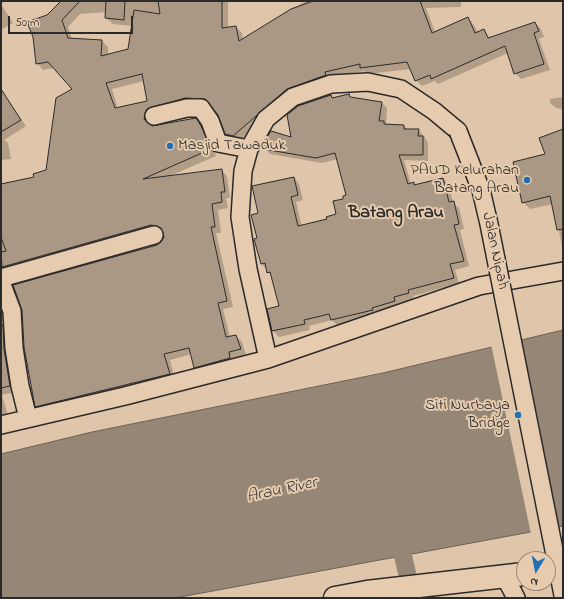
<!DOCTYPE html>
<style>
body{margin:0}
#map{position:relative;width:564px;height:599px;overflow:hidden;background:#dfc5a9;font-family:"Indie Flower",sans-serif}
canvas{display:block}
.frame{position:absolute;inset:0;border:2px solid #2b2b2b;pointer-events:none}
.north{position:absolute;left:516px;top:551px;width:40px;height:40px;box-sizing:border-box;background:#e7cbae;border:1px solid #9c8b7a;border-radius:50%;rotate:190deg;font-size:11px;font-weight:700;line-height:16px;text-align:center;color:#2b2b2b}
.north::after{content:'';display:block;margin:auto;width:14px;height:18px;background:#1f6fb2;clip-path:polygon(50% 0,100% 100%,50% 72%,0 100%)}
.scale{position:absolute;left:8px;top:16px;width:125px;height:18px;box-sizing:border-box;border:2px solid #2b2b2b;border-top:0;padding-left:5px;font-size:12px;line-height:14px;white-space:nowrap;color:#2b2b2b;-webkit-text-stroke:3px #e7cbae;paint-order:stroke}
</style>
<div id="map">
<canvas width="564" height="599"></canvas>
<div class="frame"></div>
<div class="north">N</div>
<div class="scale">50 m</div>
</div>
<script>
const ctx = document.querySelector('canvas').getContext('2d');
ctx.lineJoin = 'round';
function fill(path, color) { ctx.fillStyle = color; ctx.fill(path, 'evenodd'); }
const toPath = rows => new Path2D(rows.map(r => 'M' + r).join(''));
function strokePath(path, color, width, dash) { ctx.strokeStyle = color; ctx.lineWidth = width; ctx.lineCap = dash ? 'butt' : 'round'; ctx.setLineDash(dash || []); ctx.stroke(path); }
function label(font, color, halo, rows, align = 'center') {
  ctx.font = font + ' "Indie Flower",sans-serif'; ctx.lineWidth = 4; ctx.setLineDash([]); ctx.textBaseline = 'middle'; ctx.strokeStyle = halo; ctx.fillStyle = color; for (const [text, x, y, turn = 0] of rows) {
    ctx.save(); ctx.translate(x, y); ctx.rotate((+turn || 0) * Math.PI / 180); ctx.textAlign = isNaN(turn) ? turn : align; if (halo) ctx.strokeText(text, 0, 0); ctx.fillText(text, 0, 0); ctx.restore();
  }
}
const water = toPath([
 [563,330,563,526,175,598,1,598,1,454,92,432,383,373,563,330]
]);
const pier = toPath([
 [518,338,556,529,531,534,491,344]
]);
const shadow = toPath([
 [1,1,6,1,1,4],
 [62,1,228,1,228,28,236,27,242,33,243,39,306,1,461,1,461,7,426,8,435,32,468,18,474,25,478,33,484,31,490,38,535,23,541,29,544,37,539,39,550,70,521,79,515,73,508,53,438,84,435,81,422,86,416,80,411,69,367,74,364,71,331,78,293,95,239,141,233,140,226,134,219,115,211,105,191,104,153,115,151,127,195,119,207,133,216,156,170,176,221,170,227,176,230,198,226,198,228,208,218,210,221,233,216,233,233,307,223,309,230,337,236,336,242,342,246,355,234,358,236,364,201,373,195,367,192,354,170,360,175,380,43,412,36,406,157,246,162,242,165,233,163,231,1,277,1,186,35,177,47,171,74,90,55,68,43,70,37,63,48,15],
 [107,12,106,18,113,24,133,26,129,49,108,55,108,47,102,41,72,39,68,27,80,14],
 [144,81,149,101,118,109,112,89],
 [1,4,13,23,1,30],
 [1,90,26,126,4,140,8,143,11,159,1,160,1,137,3,137,1,135],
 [349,95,353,99,381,102,387,108,386,125,404,126,408,130,418,130,424,136,428,143,428,161,404,160,411,184,415,186,443,179,449,185,453,203,459,208,464,229,460,230,469,266,455,270,459,283,413,296,414,299,399,303,400,306,378,316,337,325,332,320,309,326,310,330,279,337,273,331,268,310,280,306,272,276,261,263,258,239,260,214,294,178,299,184,303,200,296,202,302,227,328,220,338,215,347,196,338,159,322,163,270,154,265,148,293,138,331,96,333,98],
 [563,97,563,109,556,108,550,103,550,99],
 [563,131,563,250,553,204,530,209,523,202,546,154],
 [1,302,8,320,16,392,2,395,9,419,1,420]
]);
const canal = toPath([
 [403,556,407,573]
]);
const building = toPath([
 [61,1,80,1,62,20,68,38,102,40,101,56,128,49,134,10,160,14,158,1,222,1,222,28,236,26,239,41,291,9,313,1,420,1,432,33,468,17,475,33,484,29,488,38,535,22,539,31,534,33,544,64,514,74,505,46,431,79,430,75,415,81,407,62,360,68,360,64,325,72,326,75,287,89,233,136,225,134,218,115,205,99,185,98,147,109,145,113,144,119,152,126,196,118,201,126,211,149,143,179,222,169,225,192,221,192,222,202,212,204,215,227,211,227,227,301,218,303,226,337,236,335,241,349,229,352,230,358,194,368,189,348,164,354,170,374,35,407,24,347,22,310,13,285,157,245,161,242,164,237,161,228,151,225,2,267,1,252,6,251,1,237,1,184,34,177,33,174,46,170,56,98,72,89,48,62,36,64,33,37,27,22,47,15,61,1],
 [142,74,147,101,115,108,106,83,142,74],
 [106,1,125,1,124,20,105,18,106,1],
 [1,89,21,120,1,132,1,89],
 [349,94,350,97,382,102,379,121,384,121,384,124,404,125,404,129,419,129,418,136,423,136,423,155,399,155,408,184,414,182,414,185,443,178,449,202,454,201,459,224,454,225,464,261,450,264,454,278,408,290,409,293,394,297,395,301,372,308,373,310,331,320,329,314,304,320,305,324,272,331,267,309,279,306,270,272,267,273,265,263,261,264,254,239,257,238,251,215,258,213,252,186,294,177,298,195,291,197,298,226,327,219,326,217,336,214,333,201,343,199,343,196,346,195,335,153,316,158,263,149,266,139,271,131,291,137,287,115,298,106,331,95,332,98,349,94],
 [563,129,563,229,557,230,550,196,522,203,513,162,545,154,539,138,563,129],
 [1,325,3,325,4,349,10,386,1,388,1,325]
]);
const minor = toPath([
 [154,116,187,108,201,108,210,121,218,143,249,149],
 [1,278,154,235],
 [1,282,12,311,14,348,20,386,28,418],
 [268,359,248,269,240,217,243,171,249,149,266,119,293,97,331,84,368,82,401,89,434,111,458,131],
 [1,425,125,396,268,359,479,286,563,271],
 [505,577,516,598]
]);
const major = toPath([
 [335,598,367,592,524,574]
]);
const minorBridge = toPath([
 [458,131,481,190,489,224,563,595]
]);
const markers = [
 [170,146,4,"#1f6fb2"],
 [527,180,4,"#1f6fb2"],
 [518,415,4,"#1f6fb2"]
];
const poiNames = [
 ["Masjid Tawaduk",178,146,"left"],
 ["PAUD Kelurahan",519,171],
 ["Batang Arau",519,189],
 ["Siti Nurbaya",510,406],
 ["Bridge",510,424]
];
const streetNames = [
 ["Jalan Nipah",494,251,78]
];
const waterNames = [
 ["Arau River",282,491,-12]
];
const quarterNames = [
 ["Batang Arau",396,214]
];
fill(water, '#968676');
strokePath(water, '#6b6258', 1);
fill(pier, '#dfc5a9');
fill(shadow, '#0003');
strokePath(canal, '#968676', 18);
fill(building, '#aa9884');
strokePath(building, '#2b2b2b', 1);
strokePath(minor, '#2b2b2b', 20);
strokePath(major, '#2b2b2b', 25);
strokePath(minor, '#e7cbae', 17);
strokePath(major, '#e7cbae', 22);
strokePath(minorBridge, '#2b2b2b', 20, []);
strokePath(minorBridge, '#e7cbae', 17);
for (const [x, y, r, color] of markers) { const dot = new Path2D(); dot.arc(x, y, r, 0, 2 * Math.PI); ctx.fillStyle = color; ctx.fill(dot); strokePath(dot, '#e7cbae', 1.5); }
label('16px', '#2b2b2b', '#e7cbae', poiNames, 'right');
label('16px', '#2b2b2b', '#e7cbae', streetNames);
label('italic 17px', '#403d3a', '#e7cbae', waterNames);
label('bold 18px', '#2b2b2b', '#e7cbae', quarterNames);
</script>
